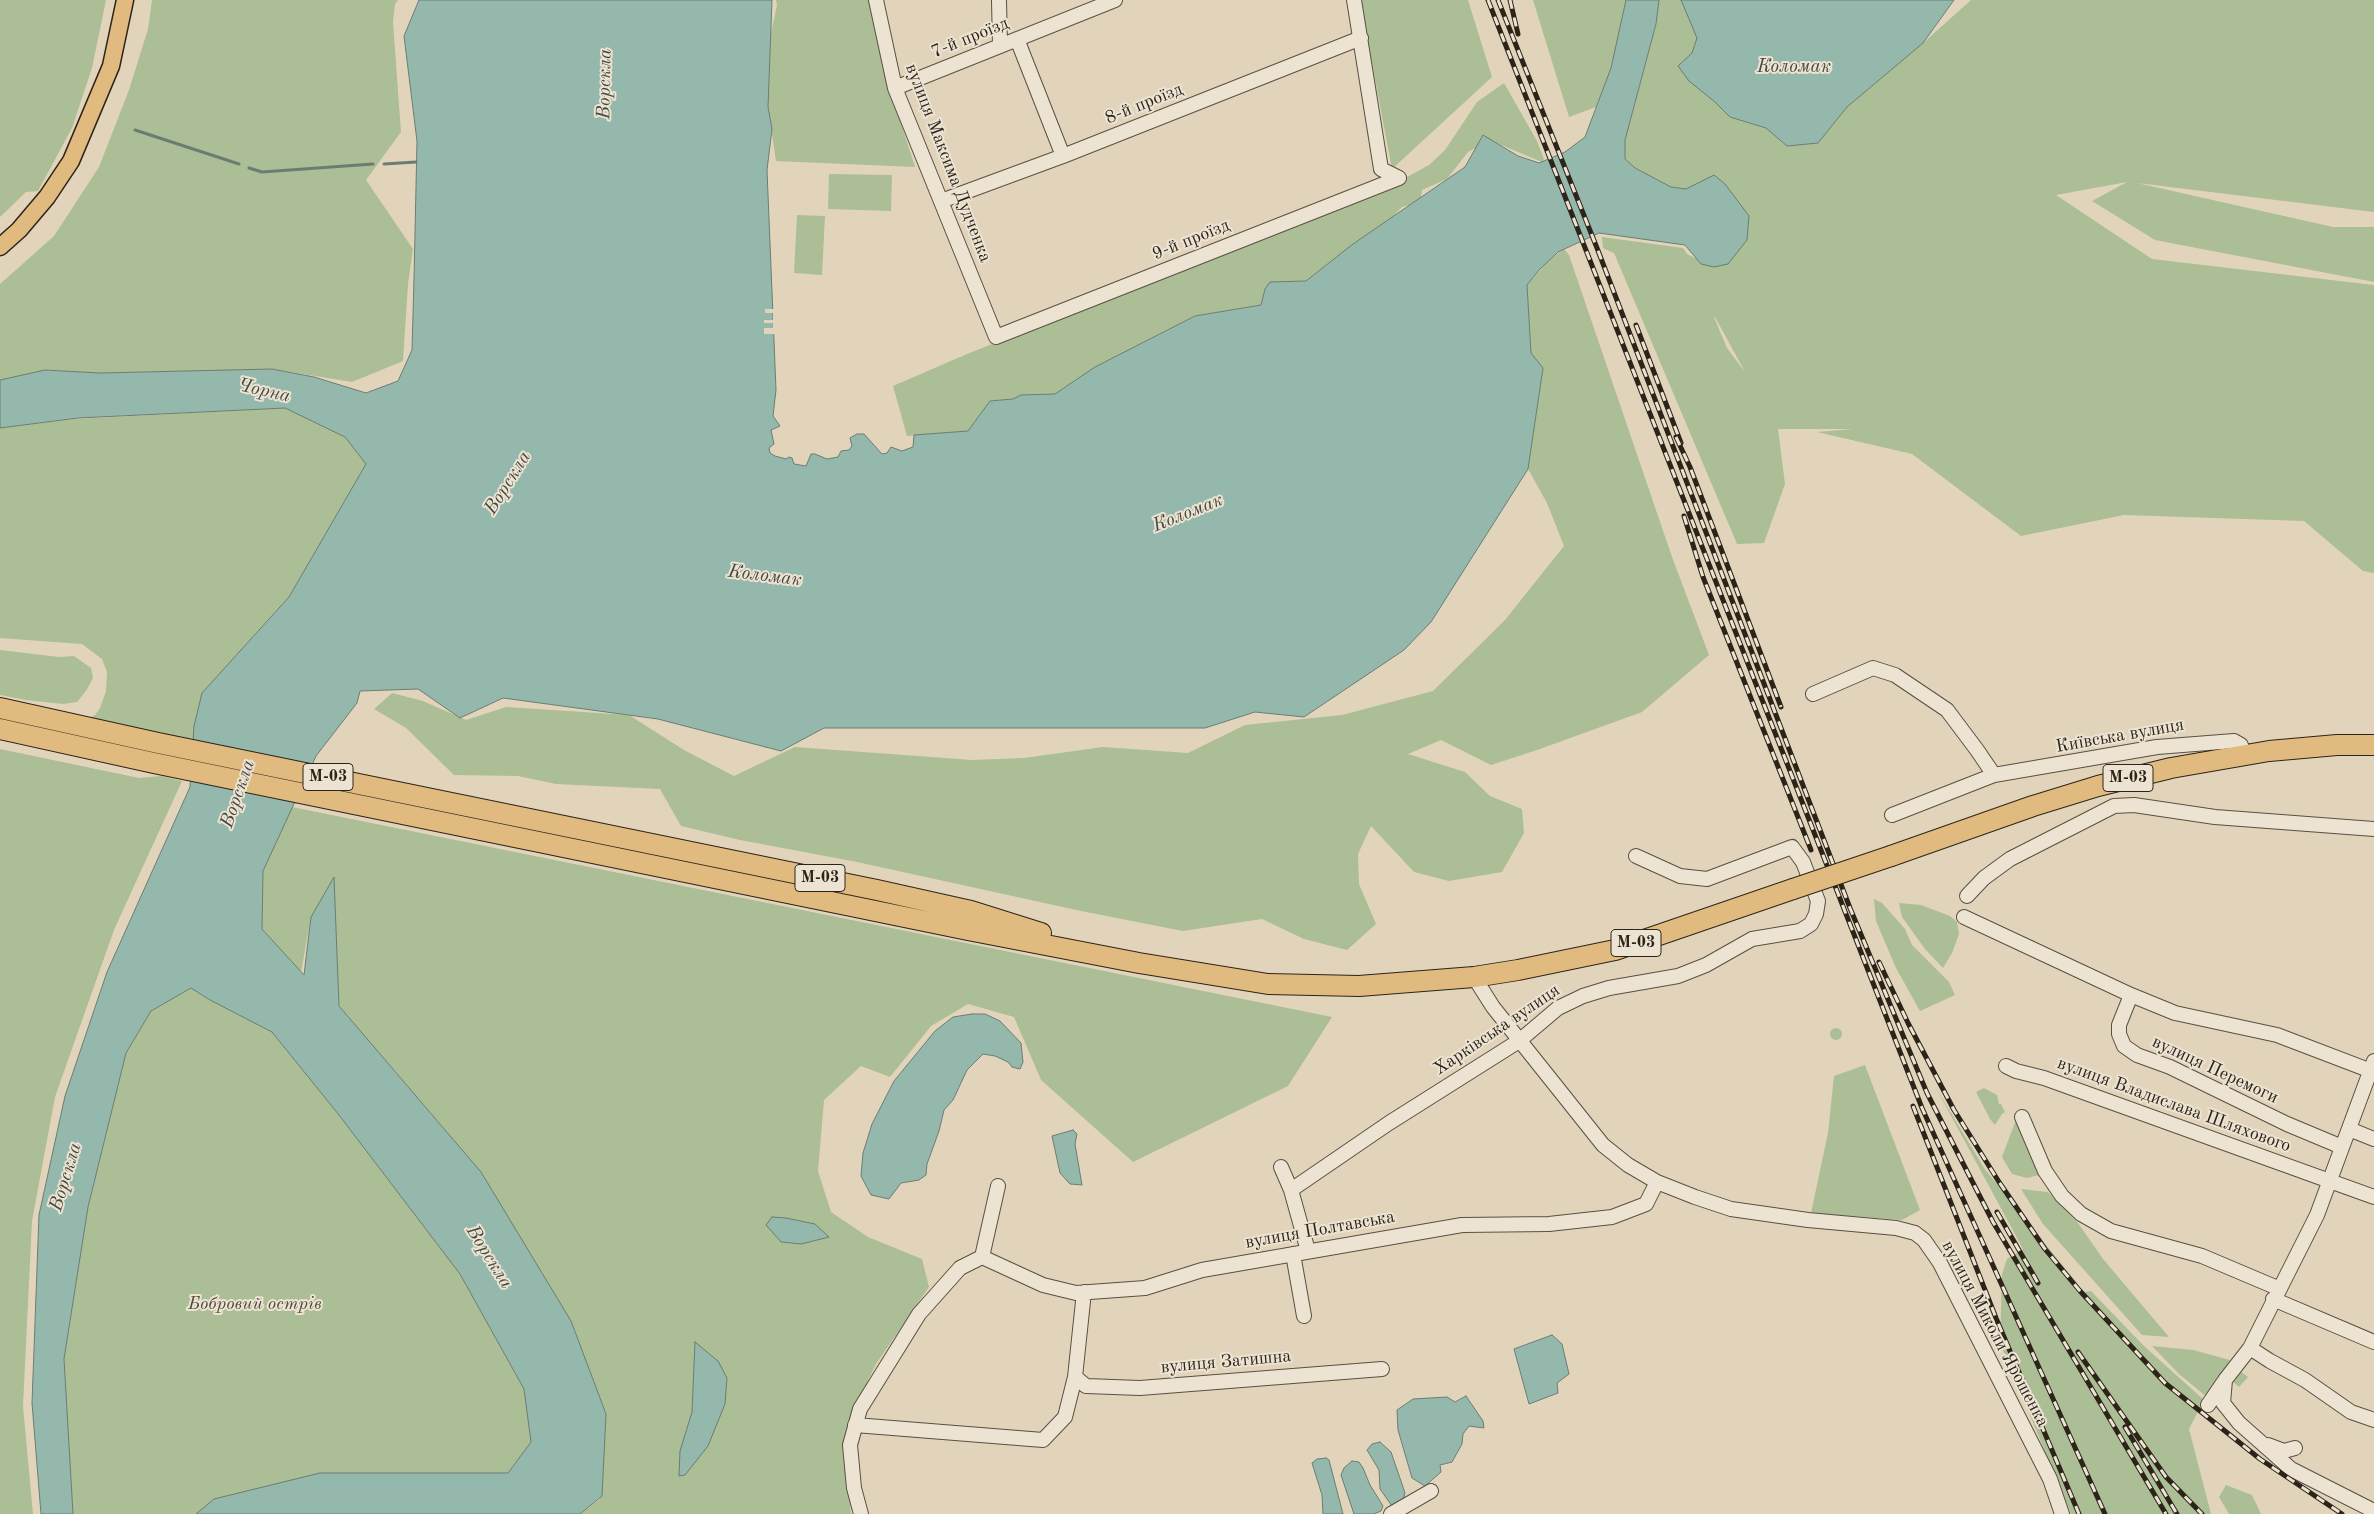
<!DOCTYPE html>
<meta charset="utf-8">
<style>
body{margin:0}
canvas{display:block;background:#e1d4bb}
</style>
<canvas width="2374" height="1514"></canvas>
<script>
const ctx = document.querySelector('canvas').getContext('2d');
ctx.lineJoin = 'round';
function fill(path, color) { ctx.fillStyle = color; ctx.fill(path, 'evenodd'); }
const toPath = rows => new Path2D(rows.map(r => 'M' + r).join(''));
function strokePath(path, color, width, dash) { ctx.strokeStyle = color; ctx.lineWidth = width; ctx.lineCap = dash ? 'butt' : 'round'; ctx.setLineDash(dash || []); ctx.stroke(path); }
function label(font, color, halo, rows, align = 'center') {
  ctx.font = font + ' "Old Standard TT",serif'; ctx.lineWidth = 4; ctx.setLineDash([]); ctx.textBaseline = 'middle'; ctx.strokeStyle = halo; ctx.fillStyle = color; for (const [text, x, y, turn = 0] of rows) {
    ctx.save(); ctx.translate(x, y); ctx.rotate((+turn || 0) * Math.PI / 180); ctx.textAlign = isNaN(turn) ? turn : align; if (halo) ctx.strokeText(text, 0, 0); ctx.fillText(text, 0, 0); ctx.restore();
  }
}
const green = toPath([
 [0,0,106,0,92,68,72,128,38,191,26,192,0,217],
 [152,0,398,0,395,4,393,22,401,132,366,180,413,249,408,284,403,361,352,382,272,369,100,373,45,370,0,380,0,284,54,236,99,167,129,90,148,29],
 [776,0,869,0,883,67,915,167,776,161,768,107,766,57,777,5],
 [1360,0,1468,0,1492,77,1392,169],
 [1533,0,1626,0,1611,68,1596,107,1569,117],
 [1659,0,1681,0,1697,38,1692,53,1678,66,1730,117,1766,128,1787,146,1923,43,1971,0,2374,0,2374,212,2137,183,2333,227,2374,227,2374,282,2155,240,2092,201,2127,182,2056,195,2152,259,2374,285,2374,573,2363,571,2304,521,2124,515,2021,536,1912,454,1817,432,1853,429,1778,429,1785,484,1764,543,1737,544,1614,253,1603,248,1602,237,1683,248,1687,254,1711,266,1686,189,1671,187,1635,168,1625,159,1625,140,1656,25],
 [1714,317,1715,317,1745,372,1727,348],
 [1504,83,1537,141,1544,159,1542,162,1494,142,1481,145,1468,152,1447,179,1422,190,1420,202,1402,207,1378,232,1336,257,1306,281,1270,282,1265,289,1261,305,1195,316,1095,367,1055,394,1022,395,1013,399,990,401,968,431,907,436,893,386,967,354,1396,183,1429,165,1445,150,1477,102],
 [829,174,892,175,891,211,828,209],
 [797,215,825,216,822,275,794,273],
 [1564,249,1569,255,1672,557,1709,655,1642,712,1540,749,1491,765,1441,740,1408,754,1465,772,1490,796,1522,809,1524,833,1502,872,1449,881,1414,872,1371,826,1358,854,1359,884,1376,924,1347,950,1304,939,1262,919,1183,931,1081,911,857,862,740,840,681,826,660,789,556,784,518,776,454,775,406,728,374,709,392,693,423,701,466,720,506,707,629,715,684,750,734,776,795,747,972,760,1024,758,1103,747,1188,753,1245,725,1342,715,1433,691,1505,620,1564,546,1547,503,1528,469,1543,368,1531,354,1527,285,1548,261],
 [285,408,345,437,366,464,289,597,202,693,196,739,160,735,88,719,95,715,100,708,106,691,107,672,102,659,82,644,0,638,0,428,75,419],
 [0,650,59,657,74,656,91,668,93,678,86,691,77,702,63,704,26,700,0,695],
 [0,749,139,778,161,776,182,781,114,930,55,1097,32,1221,23,1406,33,1514,0,1514],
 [292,807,1332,1017,1288,1086,1133,1162,1041,1080,1014,1017,968,1004,931,1026,890,1077,861,1066,824,1100,818,1171,831,1212,868,1237,922,1259,929,1287,876,1364,856,1405,844,1439,851,1514,580,1514,600,1499,443,1127,342,1010,331,988,311,917,301,972,262,929,263,871],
 [1874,899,1882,903,1905,929,1912,945,1949,982,1955,995,1920,1011,1896,968,1876,921],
 [1899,903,1921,905,1950,916,1957,922,1959,934,1952,953,1943,968,1925,949,1902,917],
 [191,988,210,1000,272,1032,339,1115,460,1274,524,1389,531,1442,508,1473,454,1474,214,1499,196,1514,73,1514,64,1359,88,1207,126,1053,151,1011],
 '1830 1034a6 6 0 1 1 12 0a6 6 0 1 1-12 0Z',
 [1865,1065,1920,1210,1902,1220,1811,1213,1828,1133,1834,1076],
 [1936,1088,1984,1168,2084,1292,2091,1291,2144,1346,2204,1400,2189,1429,2211,1514,2071,1514,2000,1343,2002,1274,2007,1259,2023,1249],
 [1984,1088,1997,1095,1999,1104,2001,1104,2005,1112,2002,1114,1995,1125,1990,1119,1976,1092],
 [2017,1117,2039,1175,2027,1178,2012,1174,2002,1157],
 [2021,1189,2048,1192,2078,1223,2103,1259,2169,1337,2142,1335,2043,1224],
 [2152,1346,2193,1350,2230,1360,2208,1398,2179,1374],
 [2240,1371,2248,1377,2239,1387,2232,1381],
 [2226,1485,2252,1495,2261,1514,2229,1514,2219,1497]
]);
const water = toPath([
 [419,0,772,0,768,107,772,129,767,170,776,390,773,416,780,426,771,430,774,444,769,448,770,453,775,456,786,459,789,457,792,458,794,464,806,466,811,454,815,454,827,459,838,457,841,451,849,450,852,446,850,438,857,434,864,434,882,454,887,453,891,447,902,451,913,447,914,435,968,431,990,401,1013,399,1021,395,1055,394,1095,367,1195,316,1261,305,1265,289,1270,282,1306,281,1353,244,1465,167,1483,135,1518,156,1539,163,1565,152,1585,137,1611,68,1626,0,1659,0,1656,24,1625,140,1625,159,1635,168,1671,187,1686,189,1714,175,1725,184,1749,216,1747,240,1728,264,1714,267,1701,264,1685,245,1599,233,1558,252,1539,270,1527,285,1531,353,1543,368,1528,469,1431,622,1404,650,1304,717,1255,712,1205,728,824,728,781,751,658,719,503,698,460,718,418,689,360,691,357,703,316,756,263,871,262,929,304,975,311,917,334,877,339,1006,481,1172,571,1321,606,1414,602,1496,580,1514,196,1514,214,1499,320,1473,508,1473,531,1442,524,1389,460,1274,339,1115,272,1032,210,1000,191,988,151,1011,126,1053,88,1207,64,1359,73,1514,41,1514,32,1403,39,1215,65,1096,107,972,190,787,194,726,202,693,289,597,366,464,345,437,285,408,78,418,0,428,0,380,45,370,100,373,272,369,314,377,366,393,398,381,412,350,414,279,417,141,404,36,419,0],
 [1681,0,1954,0,1923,43,1847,107,1818,143,1787,146,1766,128,1730,117,1715,102,1689,81,1678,66,1692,53,1697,38,1681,0],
 [972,1014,985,1014,1000,1021,1021,1043,1023,1062,1020,1069,1012,1067,1008,1062,995,1056,983,1054,967,1070,953,1100,944,1110,939,1131,927,1164,926,1175,919,1180,901,1183,889,1199,871,1195,861,1176,863,1153,872,1124,894,1081,935,1031,953,1017,972,1014],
 [1073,1130,1077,1134,1075,1144,1082,1185,1070,1184,1060,1173,1052,1136,1073,1130],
 [772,1217,786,1218,815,1224,829,1237,801,1244,781,1242,766,1225,772,1217],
 [1552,1335,1562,1344,1569,1374,1557,1383,1558,1393,1529,1404,1514,1349,1552,1335],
 [695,1342,718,1361,727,1378,725,1404,708,1446,685,1475,679,1476,680,1451,692,1412,695,1342],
 [1466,1396,1483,1421,1484,1428,1469,1426,1463,1434,1462,1444,1452,1462,1440,1465,1441,1472,1425,1486,1412,1478,1398,1430,1397,1410,1413,1399,1447,1397,1455,1402,1466,1396],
 [1380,1442,1391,1452,1405,1493,1403,1500,1392,1506,1380,1489,1379,1470,1367,1450,1372,1444,1380,1442],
 [1326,1458,1329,1460,1343,1514,1323,1514,1322,1495,1312,1463,1317,1459,1326,1458],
 [1352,1461,1359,1462,1363,1468,1370,1485,1383,1506,1381,1511,1374,1514,1354,1514,1341,1475,1344,1468,1352,1461]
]);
const pier = toPath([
 [765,309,775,309,776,334,764,334,764,328,773,328,773,323,764,323,764,320,773,320,773,313,765,313]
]);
const stream = toPath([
 [135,130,239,164],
 [384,164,416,162],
 [249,168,262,172,373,164]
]);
const minor = toPath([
 [876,0,895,88,996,337,1399,178],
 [999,0,1000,46],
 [1354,0,1381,169,1399,178],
 [1017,39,1063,156],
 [895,88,1115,0],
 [941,201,1063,156,1361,38],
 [1813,694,1873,668,1895,675,1947,710,1977,750,1994,775],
 [1892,815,1994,775,2157,747,2234,741,2241,745,2243,755],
 [1967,896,1984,878,2010,859,2114,806,2134,805,2215,817,2374,829],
 [1964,917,2131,995,2175,1013,2277,1035,2374,1072],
 [1474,977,1493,1007,1603,1145,1628,1165,1657,1182,1695,1197,1731,1209,1808,1220,1896,1228,1915,1233,1924,1240,1940,1263,2050,1479,2062,1514],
 [2131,995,2119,1025,2119,1034,2124,1046,2137,1055,2170,1067,2287,1124,2342,1147],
 [2374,1061,2317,1215,2250,1348,2225,1380,2223,1403,2239,1423,2291,1469,2374,1511],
 [2006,1066,2016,1071,2044,1078,2374,1197],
 [2022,1117,2045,1171,2062,1196,2081,1214,2111,1231,2202,1256,2280,1289],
 [2349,1129,2374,1139],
 [1281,1167,1291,1190],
 [1308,1251,1291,1190,1389,1123,1519,1041,1558,1008,1583,996,1609,988,1678,976,1706,965,1752,939,1800,931,1811,924,1816,914,1818,901,1803,862,1792,847,1707,879,1680,876,1636,856],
 [1293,1254,1304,1316],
 [982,1257,1043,1285,1076,1293,1145,1288,1202,1270,1462,1225,1549,1224,1612,1217,1646,1204,1657,1182],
 [982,1257,998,1186],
 [2273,1299,2374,1342],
 [2250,1348,2270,1361,2305,1380,2351,1412,2374,1420],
 [1075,1377,1086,1386,1140,1388,1382,1369],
 [2208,1405,2223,1383],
 [855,1425,1043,1440,1065,1417,1075,1377,1084,1292],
 [2268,1445,2284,1451,2295,1448],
 [861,1514,854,1488,850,1445,860,1409,919,1314,960,1268,982,1257],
 [1391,1514,1431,1491]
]);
const major = toPath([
 [0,247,19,230,47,197,71,161,111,66,125,0]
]);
const highway = toPath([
 [0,708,158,743,877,890,971,911,1041,933],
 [0,729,154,763,968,930,1139,963,1268,984,1359,986,1474,977,1518,970,1615,950,1793,889],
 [1891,856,2033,806,2098,786,2171,768,2269,751,2337,745,2374,745]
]);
const rail = toPath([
 [1488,0,1922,1108,2105,1514],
 [1498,0,1597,248,1850,908,1927,1093,1993,1222,2166,1514],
 [1510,0,1518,34],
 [1636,325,1681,443],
 [1676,437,1690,467,1781,707],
 [1684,516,1703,577,1811,850],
 [1879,962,1908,1023,1954,1110,1999,1182,2045,1249,2080,1291,2165,1383,2260,1459,2342,1514],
 [1913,1106,1996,1318,2079,1514],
 [1997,1212,2038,1283],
 [2078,1352,2166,1477,2202,1514],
 [2125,1427,2177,1514]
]);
const highwayBridge = toPath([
 [1793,889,1891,856]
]);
const shields = [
 [328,777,50],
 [2128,778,50],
 [820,878,50],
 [1636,943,50]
];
const shieldNames = [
 ["М-03",328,777],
 ["М-03",2128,778],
 ["М-03",820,878],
 ["М-03",1636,943]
];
const streetNames = [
 ["7-й проїзд",970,38,-22],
 ["8-й проїзд",1144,104,-22],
 ["вулиця Максима Дудченка",948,163,69],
 ["9-й проїзд",1191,240,-22],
 ["Київська вулиця",2120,736,-10],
 ["Харківська вулиця",1497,1030,-34],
 ["вулиця Перемоги",2215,1070,25],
 ["вулиця Владислава Шляхового",2174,1105,20],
 ["вулиця Полтавська",1320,1230,-10],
 ["вулиця Миколи Ярошенка",1995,1334,62],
 ["вулиця Затишна",1226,1362,-5]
];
const parkNames = [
 ["Бобровий острів",255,1304]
];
const waterNames = [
 ["Коломак",1794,67],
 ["Ворскла",605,84,-89],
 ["Чорна",264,391,13],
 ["Ворскла",508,483,-58],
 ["Коломак",1188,513,-22],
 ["Коломак",765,576,7],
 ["Ворскла",238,794,-71],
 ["Ворскла",66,1177,-73],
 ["Ворскла",489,1257,58]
];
fill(green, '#acbe95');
fill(water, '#95b8ad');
strokePath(water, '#6b7d72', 1);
fill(pier, '#e1d4bb');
strokePath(stream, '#6b7d72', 3);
strokePath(minor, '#595042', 16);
strokePath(major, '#2c2419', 19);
strokePath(highway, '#2c2419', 22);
strokePath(minor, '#ece3d3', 14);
strokePath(major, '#e0ba7e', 16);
strokePath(highway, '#e0ba7e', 20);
strokePath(rail, '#2c2419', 5);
strokePath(rail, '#ece3d3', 3, [9]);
strokePath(highwayBridge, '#2c2419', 22, []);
strokePath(highwayBridge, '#e0ba7e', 20);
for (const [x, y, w] of shields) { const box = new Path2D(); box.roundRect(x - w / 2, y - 13.5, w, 27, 4); ctx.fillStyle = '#ece3d3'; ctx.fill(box); strokePath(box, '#2c2419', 1); }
label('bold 16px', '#2c2419', null, shieldNames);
label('18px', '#2c2419', '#ece3d3', streetNames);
label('italic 18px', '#4c4a38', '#ece3d3', parkNames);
label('italic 19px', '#46493e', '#ece3d3', waterNames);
</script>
